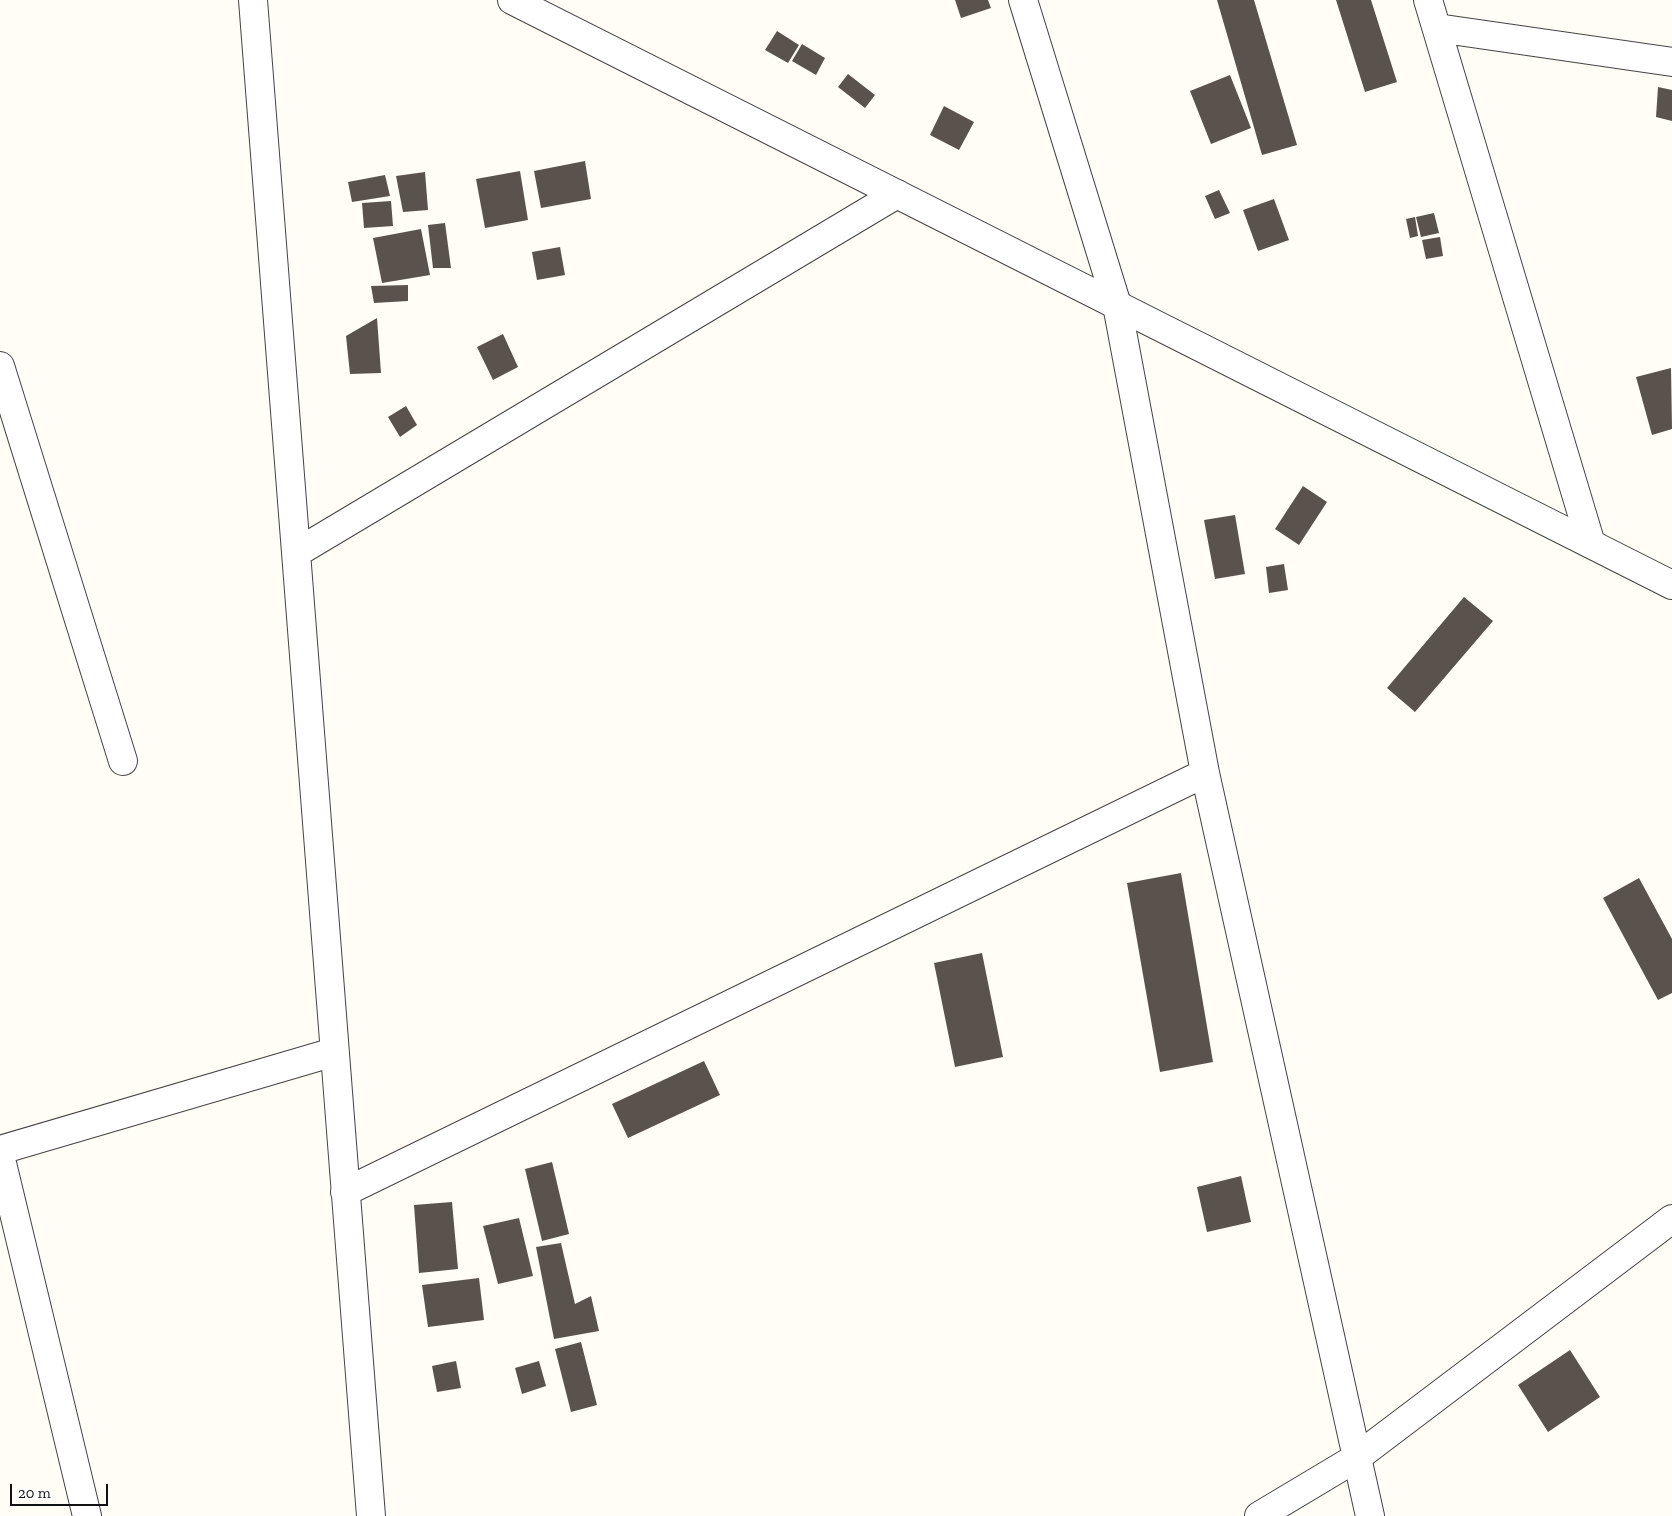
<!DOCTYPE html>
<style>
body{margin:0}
#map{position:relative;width:1672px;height:1516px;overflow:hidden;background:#fffdf5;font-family:"Zilla Slab",serif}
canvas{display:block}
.scale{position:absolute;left:10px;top:1484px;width:98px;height:22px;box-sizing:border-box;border:2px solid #111;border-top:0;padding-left:6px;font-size:15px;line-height:18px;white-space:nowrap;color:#111;-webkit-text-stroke:4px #fff;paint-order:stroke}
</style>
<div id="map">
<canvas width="1672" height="1516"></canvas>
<div class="scale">20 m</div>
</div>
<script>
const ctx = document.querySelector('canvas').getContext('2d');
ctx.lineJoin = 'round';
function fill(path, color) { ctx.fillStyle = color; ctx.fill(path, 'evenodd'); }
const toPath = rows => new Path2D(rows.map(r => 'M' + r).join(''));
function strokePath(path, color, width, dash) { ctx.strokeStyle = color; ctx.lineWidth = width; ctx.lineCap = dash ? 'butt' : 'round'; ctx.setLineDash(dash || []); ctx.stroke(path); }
const building = toPath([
 [955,0,988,0,991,8,961,18],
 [1217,0,1254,0,1297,145,1262,155],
 [1336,0,1371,0,1397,82,1365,92],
 [777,31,799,45,788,63,765,50],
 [802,44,825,58,816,75,792,61],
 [848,74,875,95,865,108,838,87],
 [1230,75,1251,128,1211,144,1190,91],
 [1658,87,1672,90,1672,121,1656,117],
 [944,106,974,122,959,150,930,135],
 [585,161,591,199,541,208,534,171],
 [520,171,528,220,485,228,476,179],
 [425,172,428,210,403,212,396,176],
 [385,175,390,196,352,202,348,182],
 [1219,190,1230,213,1215,219,1205,196],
 [1274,199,1289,240,1258,251,1243,210],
 [391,201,393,226,364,228,362,203],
 [1434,213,1439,233,1421,237,1416,217],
 [1415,217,1418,236,1410,238,1406,219],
 [445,223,451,268,433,268,428,225],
 [421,229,430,275,382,283,373,238],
 [1440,237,1443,256,1426,259,1422,240],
 [560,247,565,275,537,280,532,252],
 [408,285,408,301,374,303,371,286],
 [377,318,381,373,350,374,346,336],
 [503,334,518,367,493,380,477,347],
 [1671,368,1672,429,1652,435,1636,377],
 [406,406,417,425,400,437,388,417],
 [1303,486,1327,502,1299,545,1275,529],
 [1235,515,1245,574,1215,579,1204,520],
 [1284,564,1288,590,1269,593,1266,567],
 [1464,597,1493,621,1415,712,1387,688],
 [1181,873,1213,1062,1160,1072,1127,883],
 [1639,878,1672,939,1672,993,1658,1000,1603,898],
 [982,953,1003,1057,955,1067,934,963],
 [704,1061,720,1095,628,1138,612,1104],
 [552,1162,569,1234,542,1241,525,1169],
 [1241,1176,1251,1222,1207,1232,1197,1187],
 [452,1202,458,1269,419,1273,414,1205],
 [519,1218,533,1276,498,1284,483,1226],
 [561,1243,575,1304,591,1296,599,1331,554,1339,536,1247],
 [479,1278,484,1320,428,1327,422,1285],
 [581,1342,597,1405,571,1412,555,1349],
 [1570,1350,1600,1397,1548,1432,1518,1385],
 [456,1361,461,1388,437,1392,432,1366],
 [539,1361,546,1386,522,1394,515,1368]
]);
const minor = toPath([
 [253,0,371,1516],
 [1023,0,1117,305,1205,773,1370,1516],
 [1428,0,1591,544],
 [1437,28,1672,62],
 [0,366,123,761],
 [296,553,897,194],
 [0,1150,334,1052],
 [0,1155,87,1516],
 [345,1192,1205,773],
 [1259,1516,1356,1458,1672,1219]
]);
const tertiary = toPath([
 [512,0,1672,585]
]);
fill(building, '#5a524d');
strokePath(minor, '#444', 30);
strokePath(tertiary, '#444', 30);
strokePath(minor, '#fff', 28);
strokePath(tertiary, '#fff', 28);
</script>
